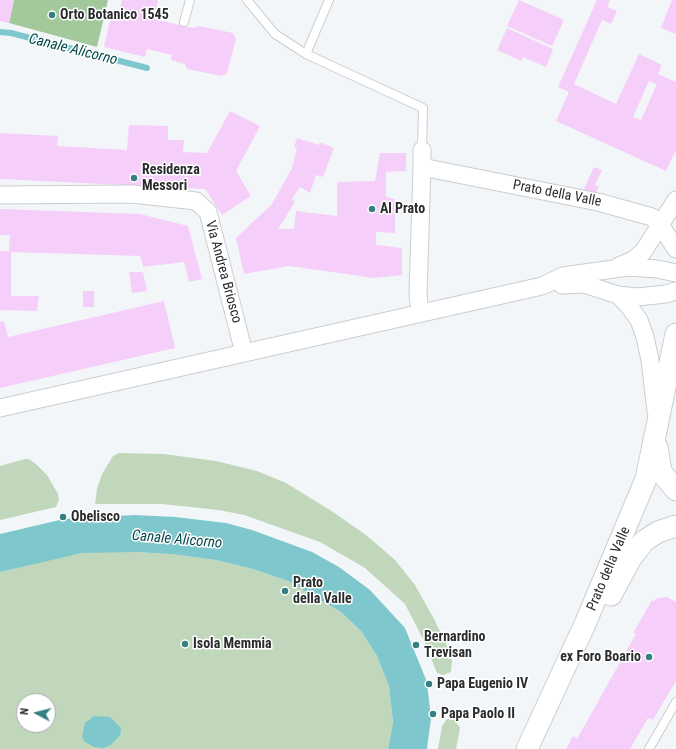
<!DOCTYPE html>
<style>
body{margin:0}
#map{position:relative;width:676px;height:749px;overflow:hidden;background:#f3f6f9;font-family:"Roboto Condensed",sans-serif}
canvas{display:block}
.north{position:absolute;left:16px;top:693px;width:40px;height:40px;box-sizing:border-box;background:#fff;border:1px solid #aaaaab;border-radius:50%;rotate:277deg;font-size:11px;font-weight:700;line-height:16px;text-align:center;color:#2a2b2d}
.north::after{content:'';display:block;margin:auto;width:14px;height:18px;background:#378081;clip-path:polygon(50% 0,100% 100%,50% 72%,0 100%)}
</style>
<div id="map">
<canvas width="676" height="749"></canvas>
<div class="north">N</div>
</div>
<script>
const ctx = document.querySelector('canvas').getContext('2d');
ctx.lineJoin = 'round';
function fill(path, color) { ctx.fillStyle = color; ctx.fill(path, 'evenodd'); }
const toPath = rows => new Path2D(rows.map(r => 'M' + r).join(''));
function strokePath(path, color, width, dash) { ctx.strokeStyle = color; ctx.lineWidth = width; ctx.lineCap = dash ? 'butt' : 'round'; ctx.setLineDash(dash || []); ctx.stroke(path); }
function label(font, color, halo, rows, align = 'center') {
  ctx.font = font + ' "Roboto Condensed",sans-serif'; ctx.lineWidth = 3; ctx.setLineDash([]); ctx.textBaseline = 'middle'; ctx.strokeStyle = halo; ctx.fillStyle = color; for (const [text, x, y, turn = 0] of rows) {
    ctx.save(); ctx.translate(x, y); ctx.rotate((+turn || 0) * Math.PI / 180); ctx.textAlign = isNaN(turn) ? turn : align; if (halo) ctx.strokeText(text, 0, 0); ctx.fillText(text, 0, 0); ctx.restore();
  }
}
const green = toPath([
 [119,453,163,454,216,461,257,471,286,483,333,512,366,535,395,560,415,585,434,619,447,646,452,660,451,672,443,675,437,673,425,643,405,604,365,568,320,542,244,515,219,510,162,504,95,504,97,489,102,474,113,456],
 [25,459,29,459,36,464,47,475,58,494,59,500,56,507,0,520,0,466],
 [114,551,171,554,216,560,253,569,288,581,341,612,361,631,377,656,389,685,393,722,388,749,0,749,0,572,56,558,82,553],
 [24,701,48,701,48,725,24,725],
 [447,719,455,720,460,728,456,749,438,749,442,726]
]);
const forest = toPath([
 [14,0,108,0,97,47,9,23]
]);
const water = toPath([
 [134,515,175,517,226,523,252,530,312,552,339,567,370,590,405,628,427,682,431,718,427,749,388,749,393,722,389,686,377,656,361,631,341,612,288,581,253,569,216,560,171,554,134,552,82,553,0,572,0,534,64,519],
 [94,716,110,717,118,725,121,729,120,735,111,745,103,748,94,747,85,742,82,737,85,723]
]);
const stream = toPath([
 [0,32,11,33,147,68]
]);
const building = toPath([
 [0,0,14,0,9,23,0,21],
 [122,0,158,0,154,19,193,28,199,26,233,33,236,39,227,73,222,76,187,69,185,64,171,60,172,55,147,49,145,57,104,47,111,16,118,18],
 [519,0,564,20,552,46,507,26],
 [597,0,610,0,607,7,617,11,611,24,602,20,574,84,616,104,639,54,662,65,658,74,676,82,676,150,666,171,556,121,569,92,558,87],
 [649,81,657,84,641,120,633,117],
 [672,0,676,0,676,34,661,28],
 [507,28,553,49,546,67,523,57,522,61,497,50],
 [230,111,260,126,236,171,251,196,222,215,205,189,0,179,0,133,58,136,57,146,127,150,129,125,168,126,168,140,184,140,183,152,207,153],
 [297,138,319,145,320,142,334,148,323,177,316,175,310,193,300,187,292,199,295,202,278,229,294,229,296,211,337,216,337,182,375,181,380,153,406,153,406,171,386,172,386,197,395,199,395,233,376,232,376,245,402,248,402,275,374,278,289,266,244,274,236,238,272,204,292,168,297,148,294,147],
 [594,167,602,170,595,185,599,187,596,193,583,191],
 [0,209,140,214,188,226,202,279,189,282,184,262,143,267,140,256,11,252,11,296,39,296,37,311,0,310,0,251,9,251,10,235,0,235],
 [129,272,143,272,147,291,132,293],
 [83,291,94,291,94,307,83,307],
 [164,301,175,348,0,388,0,322,4,321,8,337],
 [667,597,676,602,676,681,653,720,648,718,630,749,566,749,573,736,577,739,636,634,633,633,652,600,654,601,658,598]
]);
const service = toPath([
 [247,0,275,34,306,54],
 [329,0,306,54,423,108,422,150],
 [184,22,190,0],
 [649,749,676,702]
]);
const minor = toPath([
 [422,167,422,150],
 [0,195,132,194,196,201,208,212,244,353],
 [619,266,633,260,643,252,676,200],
 [562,285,584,284,618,295,637,297,666,294,676,291],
 [618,295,628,305,639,320,645,337,650,360,656,411],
 [420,313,418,294,422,167,598,202,652,217,661,226,676,249],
 [0,408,542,286,563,276,628,267,657,269,676,273]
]);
const tertiary = toPath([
 [657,447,661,472,676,490],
 [611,595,631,558,644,541,658,532,676,526],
 [527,749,585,624,646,479,676,334]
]);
const markers = [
 [52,15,4,"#378081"],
 [134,178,4,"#378081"],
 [372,209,4,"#378081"],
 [63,517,4,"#378081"],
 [285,591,4,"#378081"],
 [185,644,4,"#378081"],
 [416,645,4,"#378081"],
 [649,657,4,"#378081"],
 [429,684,4,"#378081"],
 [433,714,4,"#378081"]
];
const poiNames = [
 ["Orto Botanico 1545",60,15],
 ["Residenza",142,170],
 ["Messori",142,186],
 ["Al Prato",380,209],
 ["Obelisco",71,517],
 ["Prato",293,583],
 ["della Valle",293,599],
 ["Bernardino",424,637],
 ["Trevisan",424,653],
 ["Isola Memmia",193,644],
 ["ex Foro Boario",641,657,"right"],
 ["Papa Eugenio IV",437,684],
 ["Papa Paolo II",441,714]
];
const streetNames = [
 ["Prato della Valle",557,194,11],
 ["Via Andrea Briosco",223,272,75],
 ["Prato della Valle",609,569,-67]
];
const waterNames = [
 ["Canale Alicorno",73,50,14],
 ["Canale Alicorno",177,540,5]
];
fill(green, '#c0d7bc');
fill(forest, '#a3c89c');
fill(water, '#7ec7cc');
strokePath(stream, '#7ec7cc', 6);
fill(building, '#f6cefa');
strokePath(service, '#cbcdd1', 10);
strokePath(minor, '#cbcdd1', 19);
strokePath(tertiary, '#cbcdd1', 23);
strokePath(service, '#fff', 8);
strokePath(minor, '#fff', 17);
strokePath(tertiary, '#fff', 21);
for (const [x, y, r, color] of markers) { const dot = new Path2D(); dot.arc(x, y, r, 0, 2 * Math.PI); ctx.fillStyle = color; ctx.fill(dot); strokePath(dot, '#fff', 1.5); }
label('bold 14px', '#2a2b2d', '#fff', poiNames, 'left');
label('14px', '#2a2b2d', '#fff', streetNames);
label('italic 15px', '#054a4e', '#fff', waterNames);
</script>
